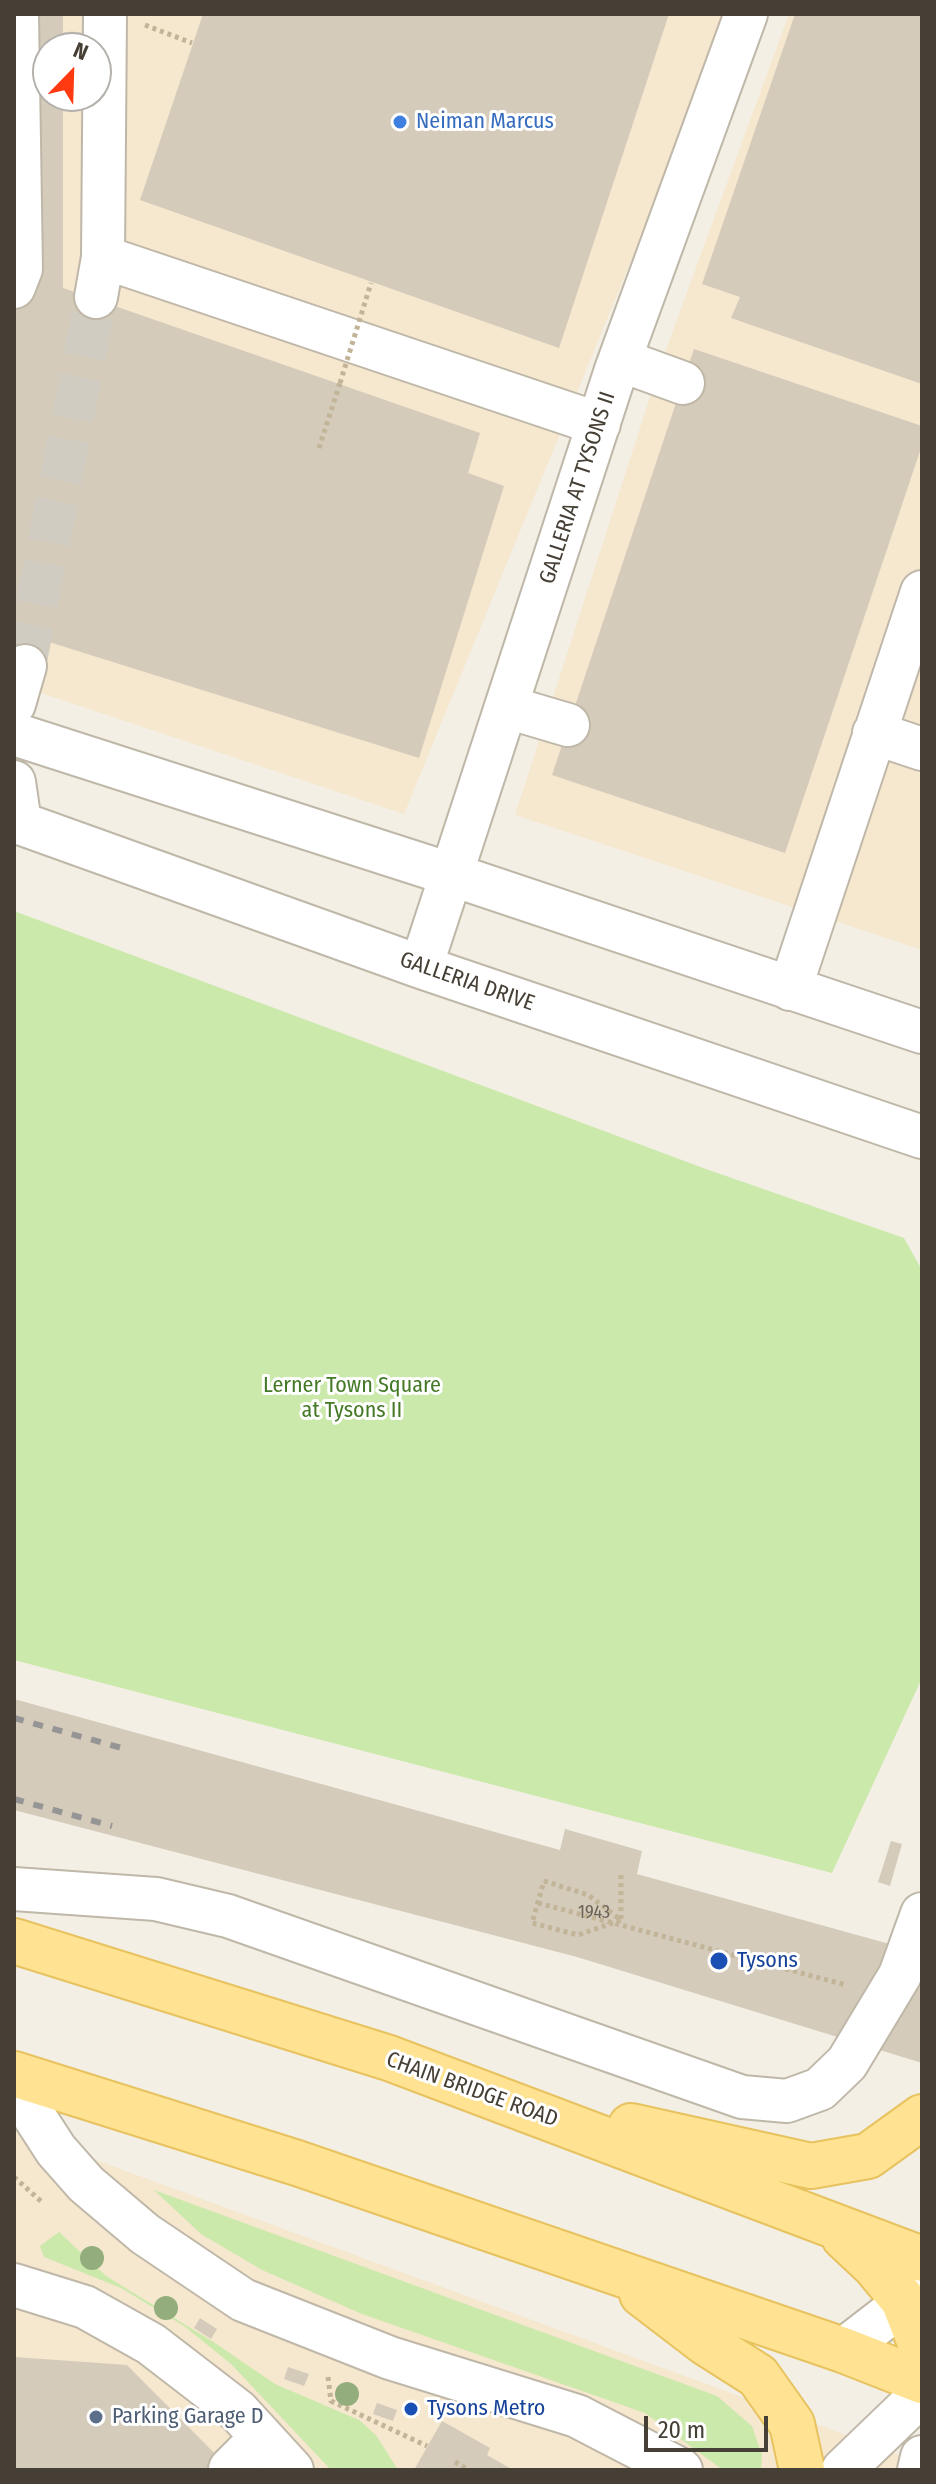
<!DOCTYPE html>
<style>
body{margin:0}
#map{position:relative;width:936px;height:2484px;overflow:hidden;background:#f3efe5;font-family:"Fira Sans Condensed",sans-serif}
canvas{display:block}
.frame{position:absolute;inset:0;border:16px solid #463f35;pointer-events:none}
.north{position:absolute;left:32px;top:32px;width:80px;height:80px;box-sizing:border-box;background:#fff;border:2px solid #b5b2ae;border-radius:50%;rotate:23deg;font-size:22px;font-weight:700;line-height:32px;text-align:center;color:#463f35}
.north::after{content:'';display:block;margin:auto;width:28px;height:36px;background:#ff3a10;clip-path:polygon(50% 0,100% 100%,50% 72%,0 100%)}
.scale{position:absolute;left:644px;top:2416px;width:124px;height:36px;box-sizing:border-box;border:4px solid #463f35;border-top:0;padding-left:10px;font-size:24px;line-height:28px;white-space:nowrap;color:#463f35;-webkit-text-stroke:6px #fff;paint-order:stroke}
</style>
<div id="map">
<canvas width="936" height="2484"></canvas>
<div class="frame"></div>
<div class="north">N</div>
<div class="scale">20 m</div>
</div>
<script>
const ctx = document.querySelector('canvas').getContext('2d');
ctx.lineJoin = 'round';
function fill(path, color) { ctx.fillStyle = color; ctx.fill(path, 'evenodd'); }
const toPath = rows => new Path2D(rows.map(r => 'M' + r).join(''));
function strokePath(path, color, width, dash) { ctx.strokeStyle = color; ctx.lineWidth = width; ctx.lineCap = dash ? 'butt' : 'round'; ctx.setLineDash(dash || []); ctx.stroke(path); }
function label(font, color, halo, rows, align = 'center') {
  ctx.font = font + ' "Fira Sans Condensed",sans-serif'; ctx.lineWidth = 6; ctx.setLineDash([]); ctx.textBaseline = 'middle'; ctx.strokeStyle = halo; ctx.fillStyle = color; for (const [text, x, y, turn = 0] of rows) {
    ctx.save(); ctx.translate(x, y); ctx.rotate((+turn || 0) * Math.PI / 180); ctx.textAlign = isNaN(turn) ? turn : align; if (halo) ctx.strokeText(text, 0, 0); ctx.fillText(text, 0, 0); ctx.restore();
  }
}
const commercial = toPath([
 [14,14,726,14,676,151,404,814,14,684],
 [48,48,96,48,96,96,48,96],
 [789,14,922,14,922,950,515,815,661,363],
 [14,2130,922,2463,922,2470,14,2470]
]);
const green = toPath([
 [14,911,706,1169,904,1238,922,1270,922,1678,832,1873,14,1660],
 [154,2190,717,2396,752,2426,762,2455,761,2470,723,2470,645,2413,362,2314,262,2270,201,2234],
 [59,2232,106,2276,215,2343,275,2384,359,2420,376,2435,398,2470,331,2470,231,2364,184,2326,121,2288,44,2257,40,2246]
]);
const building = toPath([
 [14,14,63,14,63,48,48,48,48,96,63,96,63,288,480,433,468,473,504,486,419,758,14,631],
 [203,14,669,14,559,348,140,200],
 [795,14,922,14,922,384,731,318,740,297,702,284],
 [694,349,922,426,922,445,785,853,552,775],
 [14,1699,560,1850,565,1829,642,1851,637,1874,922,1953,922,2063,577,1957,14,1810],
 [891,1841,902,1844,890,1886,878,1882],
 [200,2318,217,2329,211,2339,194,2328],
 [14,2357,127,2365,231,2470,14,2470],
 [288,2367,309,2374,304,2386,284,2379],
 [377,2403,397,2410,393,2421,373,2414],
 [442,2421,490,2448,487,2455,513,2470,414,2470]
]);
const minorTunnel = toPath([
 [25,666,96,297]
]);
const path = toPath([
 [145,25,192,43],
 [319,448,340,383],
 [544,1881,588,1895,621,1920,578,1935,532,1923,544,1881],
 [538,1903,846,1985],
 [621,1919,621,1873],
 [14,2177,43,2203],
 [328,2377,331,2401,427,2446],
 [455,2462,469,2470]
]);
const minor = toPath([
 [105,14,103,257,599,424],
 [14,287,21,269,17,14],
 [96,297,103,257],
 [620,360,683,383],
 [14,704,25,666],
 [507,707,568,725],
 [874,733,922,749],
 [14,734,453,875,922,1032],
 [14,782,20,823],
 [14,821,421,967,922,1137],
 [421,967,616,370,746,14],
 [790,989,922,592],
 [14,1889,156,1899,228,1916,742,2097,787,2101,820,2089,847,2063,900,1975,922,1914],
 [14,2085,56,2150,86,2184,145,2234,243,2300,390,2358,577,2416,681,2470],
 [14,2285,85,2307,151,2344,238,2411,292,2470],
 [843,2350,922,2289],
 [230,2469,262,2437],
 [843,2470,922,2394],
 [919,2470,922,2457]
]);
const major = toPath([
 [14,1941,389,2058,922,2259],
 [14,2074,297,2163,843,2350,922,2381],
 [631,2126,811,2166,868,2156,922,2117],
 [844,2237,875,2266,903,2300,922,2348],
 [642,2294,706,2343,758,2376,792,2424,802,2470]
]);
const rail = toPath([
 [14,1718,129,1750],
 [14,1799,112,1826]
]);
const pathBridge = toPath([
 [340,383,371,283]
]);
const trees = [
 [92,2258],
 [166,2308],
 [347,2394]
];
const markers = [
 [400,122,8,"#3f7fe0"],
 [719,1961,10,"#1a4fb4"],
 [411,2409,8,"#1a4fb4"],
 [96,2417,8,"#5c6f8a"]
];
const numberNames = [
 ["1943",594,1913]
];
const shopNames = [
 ["Neiman Marcus",416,122]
];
const streetNames = [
 ["GALLERIA AT TYSONS II",578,488,-72],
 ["GALLERIA DRIVE",467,982,19],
 ["CHAIN BRIDGE ROAD",472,2090,20]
];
const parkNames = [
 ["Lerner Town Square",352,1386],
 ["at Tysons II",352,1411]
];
const transitNames = [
 ["Tysons",737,1961],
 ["Tysons Metro",427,2409]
];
const serviceNames = [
 ["Parking Garage D",112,2417]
];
fill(commercial, '#f6e7cf');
fill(green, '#cce9ac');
fill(building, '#d5cbba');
strokePath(minorTunnel, '#d0ccc2', 42, [42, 21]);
strokePath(minor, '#bfb7a8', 46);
strokePath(major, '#e7c25f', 48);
strokePath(path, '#c1b498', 5, [4, 4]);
strokePath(minor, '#fff', 42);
strokePath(major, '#ffe392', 44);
strokePath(rail, '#959595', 6, [10, 10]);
strokePath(pathBridge, '#c1b498', 5, [4, 4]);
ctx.fillStyle = '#93ae7c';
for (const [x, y] of trees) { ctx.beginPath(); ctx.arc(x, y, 12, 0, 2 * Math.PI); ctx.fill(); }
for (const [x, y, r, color] of markers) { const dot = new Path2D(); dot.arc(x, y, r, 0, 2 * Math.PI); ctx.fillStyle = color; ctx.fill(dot); strokePath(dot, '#fff', 3); }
label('18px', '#6a6256', null, numberNames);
label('22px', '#366cbe', '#fff', shopNames, 'left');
label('22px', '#463f35', '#fff', streetNames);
label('22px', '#447926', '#fff', parkNames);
label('22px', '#164399', '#fff', transitNames, 'left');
label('22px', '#4e5e75', '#fff', serviceNames, 'left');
</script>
